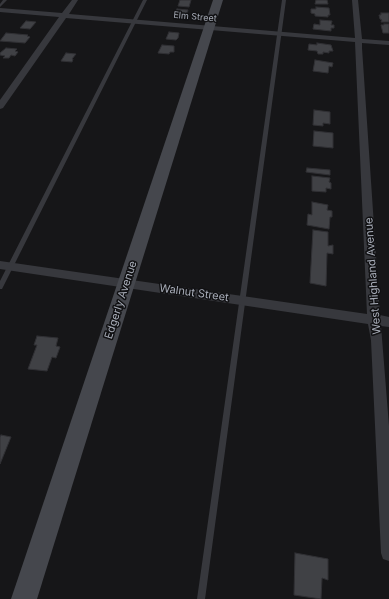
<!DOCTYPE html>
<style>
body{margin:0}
canvas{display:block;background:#161618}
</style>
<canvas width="389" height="599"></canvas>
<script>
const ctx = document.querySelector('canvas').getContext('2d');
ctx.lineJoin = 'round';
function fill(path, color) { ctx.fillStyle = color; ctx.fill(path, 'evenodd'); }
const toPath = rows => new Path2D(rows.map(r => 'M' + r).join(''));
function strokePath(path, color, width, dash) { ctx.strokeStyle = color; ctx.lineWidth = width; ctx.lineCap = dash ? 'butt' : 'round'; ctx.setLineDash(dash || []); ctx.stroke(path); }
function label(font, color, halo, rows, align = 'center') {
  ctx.font = font + ' Inter,sans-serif'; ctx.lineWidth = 3; ctx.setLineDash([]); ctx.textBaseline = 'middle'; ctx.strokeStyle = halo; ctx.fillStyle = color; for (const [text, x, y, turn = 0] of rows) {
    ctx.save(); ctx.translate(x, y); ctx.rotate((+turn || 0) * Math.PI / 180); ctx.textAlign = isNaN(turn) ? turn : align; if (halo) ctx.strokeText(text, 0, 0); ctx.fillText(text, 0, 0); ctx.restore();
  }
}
const building = toPath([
 [180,0,191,0,189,7,178,6,180,0],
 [316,0,327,0,328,4,315,4,316,0],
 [316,7,329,8,330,15,328,15,328,17,315,16,315,14,311,13,311,9,316,9,316,7],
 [177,9,188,10,186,17,184,19,173,18,177,9],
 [381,13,389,13,389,22,381,22,382,20,380,19,379,15,381,15,381,13],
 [320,20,332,21,331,25,334,25,334,28,331,28,331,31,313,29,314,24,320,25,320,20],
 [26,21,36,22,30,29,20,28,26,21],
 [384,24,389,24,389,33,383,33,381,25,384,25,384,24],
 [169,32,179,33,178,38,176,40,166,39,169,32],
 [6,33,28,35,27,36,30,37,25,43,0,41,6,33],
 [317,43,331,45,333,51,329,51,329,53,323,52,323,54,318,54,317,51,308,50,309,44,317,45,317,43],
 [162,45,174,46,174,52,170,52,169,54,158,53,162,45],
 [6,48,17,49,15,51,18,52,15,56,11,55,9,58,3,58,5,56,0,55,0,53,6,48],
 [66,53,76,54,72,59,73,59,72,62,61,61,66,53],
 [315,60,333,63,332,67,329,66,328,73,313,71,315,60],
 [314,110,330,112,330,124,323,123,323,126,313,125,314,110],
 [314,131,333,133,333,148,313,146,314,131],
 [307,168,330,170,330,175,306,172,307,168],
 [312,176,330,178,329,182,331,183,331,189,326,188,326,192,312,191,312,176],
 [312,202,328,205,327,210,332,211,332,217,330,217,329,229,307,225,308,214,312,215,312,202],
 [313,230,328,232,328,246,333,245,333,254,327,253,326,286,310,283,313,230],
 [37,336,58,338,56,346,60,347,56,358,52,357,47,371,28,369,37,345,34,345,37,336],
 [1,435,11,437,0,464,0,437,1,435],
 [295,553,328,559,328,580,322,578,321,599,294,595,295,553]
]);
const lane = toPath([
 [3,0,7,0,0,7,0,4,3,0],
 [143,0,147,0,3,287,2,289,0,289,0,281,143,0],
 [282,0,286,0,205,599,197,599,282,0]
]);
const street = toPath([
 [72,0,78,0,69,14,355,38,352,0,358,0,362,39,389,41,389,45,362,43,362,48,380,315,389,317,389,327,381,326,389,426,389,561,383,559,381,553,371,340,368,324,0,269,0,261,367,314,355,42,66,18,3,108,0,109,0,100,59,17,0,12,0,8,62,13,72,0]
]);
const secondary = toPath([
 [213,0,223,0,37,599,11,599,213,0]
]);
const farStreetnames = [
 ["Elm Street",195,17,5]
];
const streetNames = [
 ["West Highland Avenue",373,276,-94],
 ["Walnut Street",194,293,8],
 ["Edgerly Avenue",121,300,-72]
];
fill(building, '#404145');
strokePath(building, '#303034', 1);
fill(lane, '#37383d');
fill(street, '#37383d');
fill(secondary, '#45474d');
label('9px', '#a8adb8', '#111113', farStreetnames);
label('11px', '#a8adb8', '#111113', streetNames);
</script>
